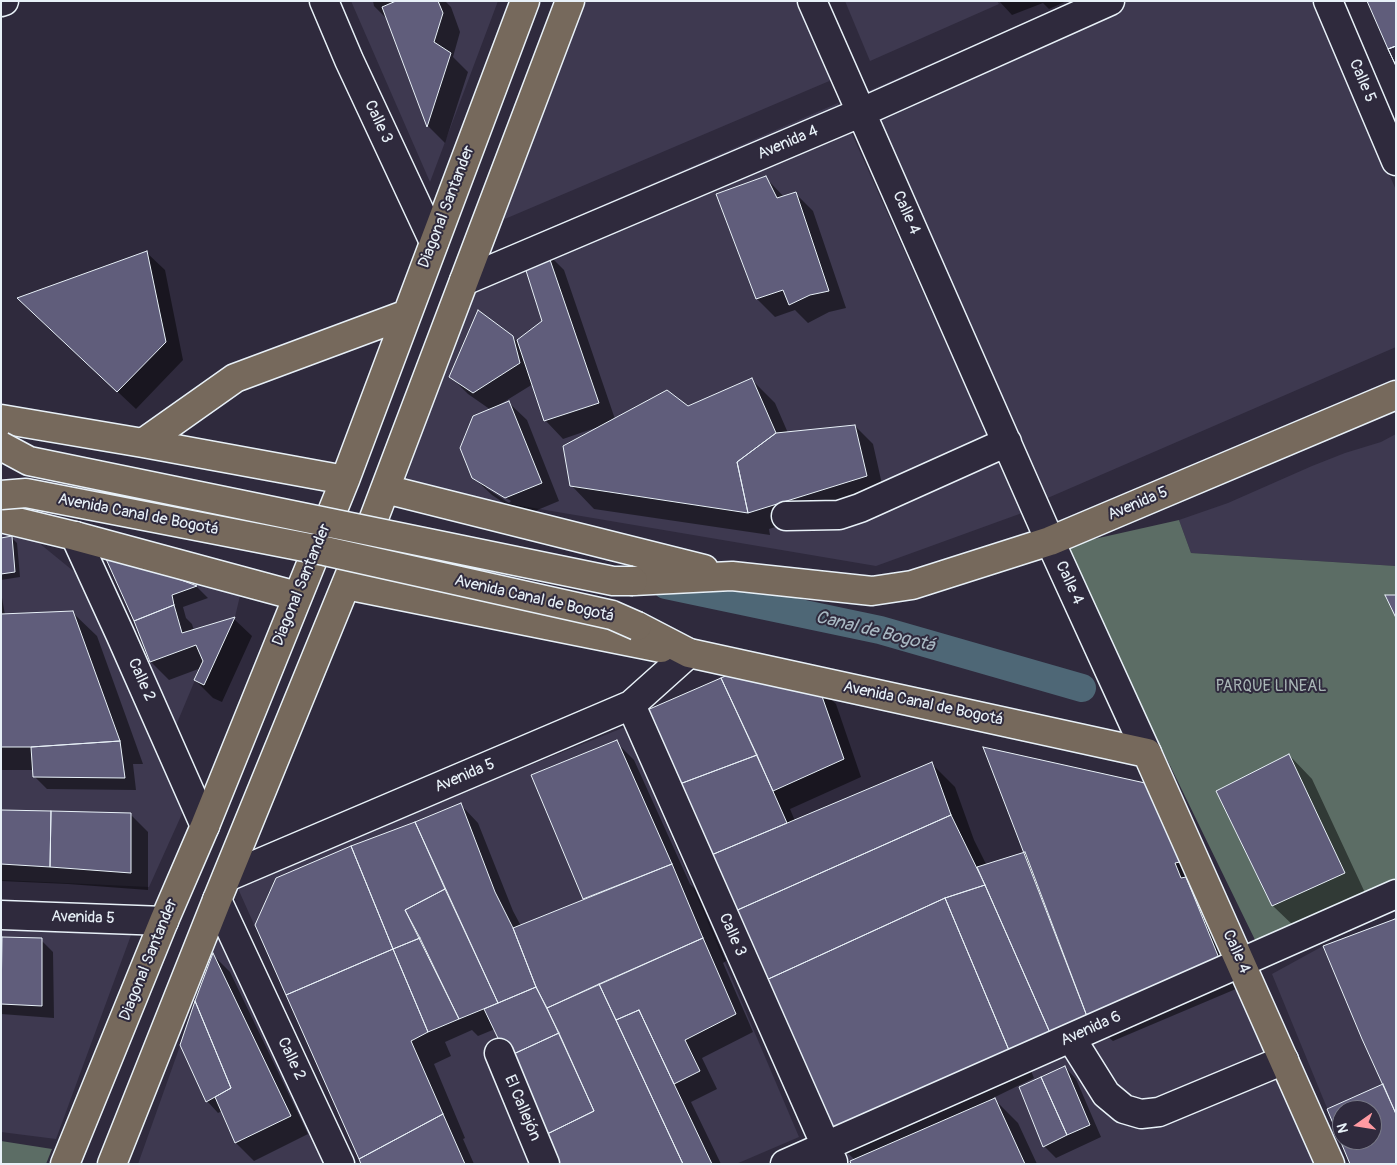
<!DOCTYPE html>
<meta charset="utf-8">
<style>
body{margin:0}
#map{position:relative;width:1397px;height:1165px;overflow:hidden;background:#2f2a3d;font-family:Pangolin,sans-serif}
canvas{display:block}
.frame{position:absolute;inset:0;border:2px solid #e8f1f8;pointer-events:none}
.north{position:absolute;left:1332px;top:1100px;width:50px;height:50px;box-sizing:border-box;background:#2f2a3d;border:1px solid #797a88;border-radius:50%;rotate:257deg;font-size:14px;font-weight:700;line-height:20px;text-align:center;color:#e8f1f8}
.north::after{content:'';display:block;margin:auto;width:18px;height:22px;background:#ff9aa2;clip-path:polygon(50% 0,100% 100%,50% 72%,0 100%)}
</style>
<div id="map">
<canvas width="1397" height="1165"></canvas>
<div class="frame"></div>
<div class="north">N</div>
</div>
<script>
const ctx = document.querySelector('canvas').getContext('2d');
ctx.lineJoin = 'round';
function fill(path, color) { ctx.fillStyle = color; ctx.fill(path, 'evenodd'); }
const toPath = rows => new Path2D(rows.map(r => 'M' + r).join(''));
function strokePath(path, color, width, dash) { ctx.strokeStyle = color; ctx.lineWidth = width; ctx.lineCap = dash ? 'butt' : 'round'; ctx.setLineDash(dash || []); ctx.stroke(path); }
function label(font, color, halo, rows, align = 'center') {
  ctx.font = font + ' Pangolin,sans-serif'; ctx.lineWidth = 4; ctx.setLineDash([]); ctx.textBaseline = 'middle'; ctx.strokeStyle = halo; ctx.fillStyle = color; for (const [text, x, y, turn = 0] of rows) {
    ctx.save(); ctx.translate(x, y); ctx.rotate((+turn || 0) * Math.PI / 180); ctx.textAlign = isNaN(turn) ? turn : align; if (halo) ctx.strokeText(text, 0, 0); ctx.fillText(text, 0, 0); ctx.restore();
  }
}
const built = toPath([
 [351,1,498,1,430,182],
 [575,1,798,1,834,79,486,227],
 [845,1,997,1,999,4,870,61],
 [1074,1,1314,1,1396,190,1396,347,1043,500,866,92],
 [838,103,1022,513,876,566,404,486,480,258],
 [1396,434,1396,566,1191,553,1179,520,1228,503,1312,466,1345,453,1381,442],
 [1,523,17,525,77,574,186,805,149,887,1,880],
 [200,579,242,587,235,617,182,633,172,595,197,586],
 [196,645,203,661,177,723,172,726,150,662],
 [625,727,799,1137,736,1164,361,1164,236,884],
 [1396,918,1396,1164,1350,1164,1272,974,1323,946],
 [1342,1110,1372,1110,1372,1140,1342,1140],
 [1,923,134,927,56,1139,1,1132],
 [223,925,324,1164,138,1164],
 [1241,979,1320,1164,844,1164,841,1157]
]);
const green = toPath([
 [1179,520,1191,553,1396,566,1396,885,1258,946,1063,546],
 [1,1141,52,1149,46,1164,1,1164]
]);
const shadow = toPath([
 [373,1,445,1,451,7,460,32,453,57,468,72,445,143,428,126,387,17,386,18,374,6],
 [999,1,1067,1,1049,9,1043,3,1012,15],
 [766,178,784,197,795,193,813,211,846,308,829,312,808,323,795,310,775,317,757,299,717,195],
 [546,252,564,270,615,419,687,407,752,380,775,403,788,433,855,426,873,444,884,493,769,529,770,535,594,509,571,485,598,428,598,427,563,439,546,421,533,384,499,405,509,403,527,420,559,501,523,516,492,495,473,477,491,410,468,394,450,376,513,337,521,345,544,322],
 [486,485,511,501,509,503,486,488],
 [147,253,165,270,183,360,136,409,36,315],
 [12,538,17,543,20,577,1,580,1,539],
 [105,552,197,587,208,598,183,607,186,618,192,624,194,631,234,619,252,636,222,702,213,698,195,680,201,668,169,680,151,662,135,620],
 [1,592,5,615,73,613,97,636,143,764,133,764,136,790,47,789,35,777,34,770,1,770],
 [818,686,836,704,861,777,790,809,795,821,932,764,955,787,974,840,987,866,1026,853,1144,784,1168,808,1243,986,1113,1041,1107,1036,1031,1071,1034,1078,993,1098,1018,1123,1037,1164,853,1164,855,1160,836,1142,646,711],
 [616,742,634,760,690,884,695,889,726,961,723,963,753,1032,702,1058,717,1089,691,1102,721,1164,555,1164,495,1029,478,1036,472,1030,445,1042,451,1056,434,1064,465,1138,463,1139,474,1164,363,1164,352,847,461,805,478,823,513,911,521,926,586,900,584,899],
 [1289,755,1312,779,1367,897,1297,929,1273,906,1218,792],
 [1,812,130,814,148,832,148,890,68,884,1,881],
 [41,940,53,952,54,1018,1,1014,1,942],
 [213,955,230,972,308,1134,254,1161,236,1143,222,1111,218,1113,207,1101],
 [1065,1067,1076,1079,1101,1137,1056,1158,1044,1146]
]);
const canal = toPath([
 [666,585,880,630,1082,688]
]);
const building = toPath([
 [396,1,438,1,443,13,434,42,451,53,427,127,382,7,396,1],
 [1367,1,1396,1,1396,46,1388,49,1367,1],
 [1396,46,1396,66,1388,49,1396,46],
 [1396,46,1396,66,1388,49,1396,46],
 [766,176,777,198,796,192,829,291,810,295,789,305,783,290,756,299,716,194,766,176],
 [147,251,166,342,117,392,17,298,147,251],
 [547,251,599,403,544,421,517,340,542,321,522,258,547,251],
 [478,310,513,336,520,363,473,393,449,377,478,310],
 [752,378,776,433,737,462,748,513,570,486,563,446,667,390,688,406,752,378],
 [509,401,542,483,505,498,472,478,460,448,473,416,509,401],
 [855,425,867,476,748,513,737,462,776,433,855,425],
 [12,536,15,572,1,574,1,538,12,536],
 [102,550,197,586,172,595,174,605,134,621,102,550],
 [1385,595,1396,595,1396,618,1385,595],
 [174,605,182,633,235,617,204,685,194,680,203,661,196,645,150,662,134,621,174,605],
 [73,611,120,741,31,747,1,747,1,614,73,611],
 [741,669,818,685,844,759,773,791,721,678,741,669],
 [721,678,757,755,677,785,645,711,721,678],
 [617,740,672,864,583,899,531,775,617,740],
 [120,741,125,778,33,777,31,747,120,741],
 [983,747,1145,783,1180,862,1175,863,1181,878,1186,877,1221,963,1088,1019,983,747],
 [1289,754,1345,873,1272,906,1216,791,1289,754],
 [757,755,787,823,709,856,677,785,757,755],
 [932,762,951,815,733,912,709,856,932,762],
 [461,803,495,892,513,928,536,987,498,1003,415,822,461,803],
 [1,810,51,811,50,867,1,864,1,810],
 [51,811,131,813,131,873,50,867,51,811],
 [951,815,985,885,945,898,764,981,733,912,951,815],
 [415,822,445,889,405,910,420,938,393,949,351,846,415,822],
 [351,846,393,949,286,995,255,925,276,878,351,846],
 [1025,852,1088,1019,1051,1035,977,867,1025,852],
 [672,864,703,938,547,1008,536,987,513,928,672,864],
 [985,885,1051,1035,1011,1055,945,898,985,885],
 [445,889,498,1003,459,1019,405,910,445,889],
 [945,898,1011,1055,835,1142,764,981,945,898],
 [1395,919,1396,920,1396,1114,1362,1039,1323,946,1395,919],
 [2,937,42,938,42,1006,1,1004,2,937],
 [420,938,459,1019,428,1032,393,949,420,938],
 [703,938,736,1014,685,1040,700,1071,674,1084,639,1010,616,1020,599,984,703,938],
 [393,949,428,1032,411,1041,443,1114,359,1159,286,995,393,949],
 [213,953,291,1116,235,1143,215,1097,231,1088,195,1001,213,953],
 [599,984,683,1164,553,1164,541,1137,594,1111,547,1008,599,984],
 [536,987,559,1033,507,1057,484,1009,536,987],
 [195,1001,231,1088,206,1102,180,1045,195,1001],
 [639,1010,674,1084,712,1164,683,1164,616,1020,639,1010],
 [559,1033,594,1111,541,1137,507,1057,559,1033],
 [1065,1066,1090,1125,1067,1135,1041,1077,1065,1066],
 [1041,1077,1067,1135,1043,1147,1019,1087,1041,1077],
 [1383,1084,1396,1114,1396,1164,1350,1164,1327,1109,1383,1084],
 [1342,1110,1372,1110,1372,1140,1342,1140,1342,1110],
 [995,1098,1025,1164,851,1164,850,1161,995,1098],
 [443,1114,465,1164,361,1164,359,1159,443,1114]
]);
const minor = toPath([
 [324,1,349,60,434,242],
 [812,1,1050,541,1147,753],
 [1328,1,1396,161],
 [1,2,4,1],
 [464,281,862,112,1110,1],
 [786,516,839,515,860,508,1007,442],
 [75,536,120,634,205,826],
 [631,705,833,1162],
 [227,877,631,705,689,653],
 [217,900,340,1164],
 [1,915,164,921],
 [1071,1038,1106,1094,1124,1109,1141,1114,1159,1112,1284,1060],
 [499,1053,545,1164],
 [785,1164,1396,894]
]);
const major = toPath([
 [1,419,143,443,345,480],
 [143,443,235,378,407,314],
 [385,489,704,569],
 [1,518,75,536,297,596],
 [633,581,732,576,872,591,912,585,1050,541,1396,395],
 [346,585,661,648],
 [637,626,689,653,1147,753,1330,1164],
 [65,1164,164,921,205,826,345,480,525,1],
 [112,1164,217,900,364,540,374,518,570,1]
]);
const majorBridge = toPath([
 [1,446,29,461,613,581,633,581],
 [1,495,26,493,325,551,612,615,637,626]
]);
const streetNames = [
 ["Calle 5",1362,81,67],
 ["Calle 3",378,122,65],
 ["Avenida 4",788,143,-23],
 ["Diagonal Santander",447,207,-69],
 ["Calle 4",906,213,66],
 ["Avenida 5",1138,504,-23],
 ["Avenida Canal de Bogotá",138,515,11],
 ["Calle 4",1069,583,65],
 ["Diagonal Santander",302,585,-68],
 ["Avenida Canal de Bogotá",534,599,13],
 ["Calle 2",141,680,66],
 ["Avenida Canal de Bogotá",923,704,12],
 ["Avenida 5",465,776,-23],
 ["Avenida 5",83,918,2],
 ["Calle 3",732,935,66],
 ["Calle 4",1236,952,66],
 ["Diagonal Santander",149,960,-68],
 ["Avenida 6",1091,1029,-24],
 ["Calle 2",291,1059,65],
 ["El Callejón",522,1108,67]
];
const parkNames = [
 ["PARQUE LINEAL",1271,687]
];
const waterNames = [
 ["Canal de Bogotá",875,632,14]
];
fill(built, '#3e3950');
fill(green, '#5c6d65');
fill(shadow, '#0007');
strokePath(canal, '#4e6776', 28);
fill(building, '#605d7b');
strokePath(building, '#e8f1f8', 1);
strokePath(minor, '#e8f1f8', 31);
strokePath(major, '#e8f1f8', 31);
strokePath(minor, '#2f2a3d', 28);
strokePath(major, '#76695c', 28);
strokePath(majorBridge, '#e8f1f8', 31, []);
strokePath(majorBridge, '#76695c', 28);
label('16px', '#e8f1f8', '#2f2a3d', streetNames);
label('16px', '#a9b6b6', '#2f2a3d', parkNames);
label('italic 18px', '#aabac4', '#2f2a3d', waterNames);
</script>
